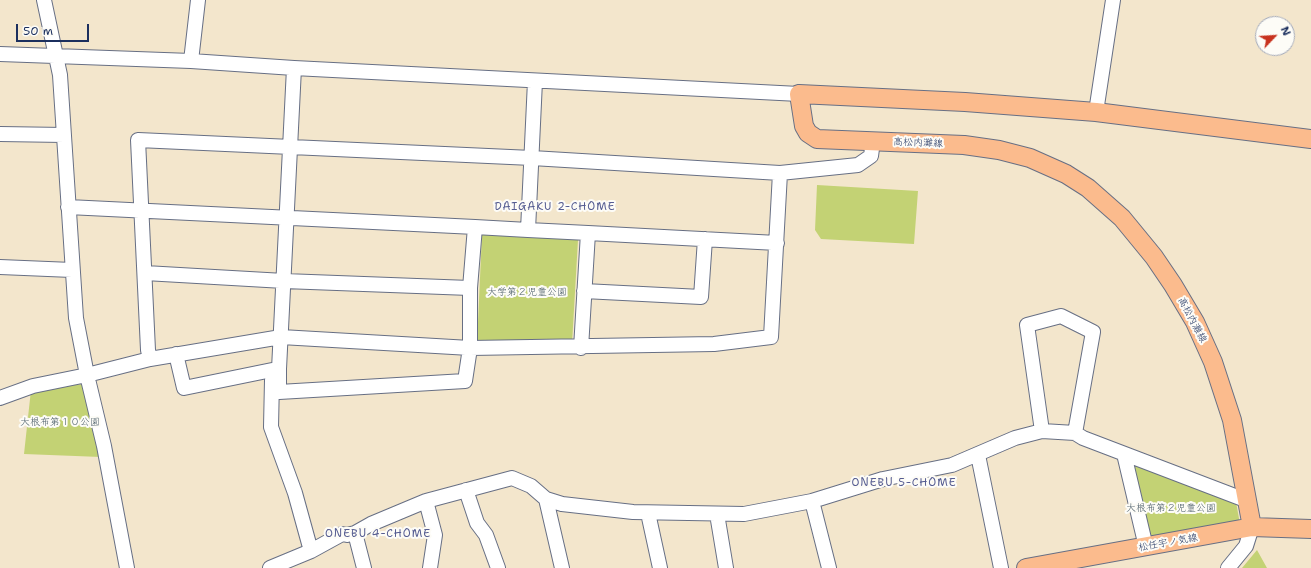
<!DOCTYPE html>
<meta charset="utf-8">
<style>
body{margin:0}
#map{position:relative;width:1311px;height:568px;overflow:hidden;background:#f3e6cc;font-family:"Shantell Sans",sans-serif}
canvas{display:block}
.north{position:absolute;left:1255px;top:16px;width:40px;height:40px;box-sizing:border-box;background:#fdfcf7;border:1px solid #a3aaba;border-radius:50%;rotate:65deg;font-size:11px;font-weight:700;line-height:16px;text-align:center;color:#1b2f5e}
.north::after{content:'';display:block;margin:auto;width:14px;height:18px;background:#c8321e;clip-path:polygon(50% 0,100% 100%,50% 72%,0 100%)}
.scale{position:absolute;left:16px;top:24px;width:73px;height:18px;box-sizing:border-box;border:2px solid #1b2f5e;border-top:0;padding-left:5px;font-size:12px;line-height:14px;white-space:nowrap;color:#1b2f5e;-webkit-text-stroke:3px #fdfcf7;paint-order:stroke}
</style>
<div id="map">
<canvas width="1311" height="568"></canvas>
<div class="north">N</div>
<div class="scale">50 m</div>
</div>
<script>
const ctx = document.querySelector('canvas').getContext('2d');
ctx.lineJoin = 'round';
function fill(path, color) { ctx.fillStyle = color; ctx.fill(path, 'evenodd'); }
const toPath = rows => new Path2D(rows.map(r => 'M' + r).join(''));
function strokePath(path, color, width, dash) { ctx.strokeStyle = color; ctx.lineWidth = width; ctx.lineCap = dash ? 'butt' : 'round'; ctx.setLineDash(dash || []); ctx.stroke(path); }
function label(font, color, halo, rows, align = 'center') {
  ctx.font = font + ' "Shantell Sans","Klee One",sans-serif'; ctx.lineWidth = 4; ctx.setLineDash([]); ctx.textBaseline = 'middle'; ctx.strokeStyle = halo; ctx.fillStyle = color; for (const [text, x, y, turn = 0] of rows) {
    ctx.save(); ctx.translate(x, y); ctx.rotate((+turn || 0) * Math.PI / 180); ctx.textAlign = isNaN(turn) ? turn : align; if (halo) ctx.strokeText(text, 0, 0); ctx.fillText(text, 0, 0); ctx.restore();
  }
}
const green = toPath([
 [817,185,918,191,914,244,821,239,815,230],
 [482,234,578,240,572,344,477,344],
 [84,384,101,457,24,454,31,390],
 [1129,461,1236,502,1240,524,1150,543],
 [1257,550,1267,568,1242,568]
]);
const minor = toPath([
 [44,0,60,75,76,318,87,375,104,446,127,568],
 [0,54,191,61,294,68,799,94],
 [191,61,198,0],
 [294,68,279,369,279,392,465,381,470,348,714,344,771,337,780,173,858,165,871,156,873,141],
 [1096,112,1113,0],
 [0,134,64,135],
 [68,207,475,227],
 [528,230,588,233,581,348],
 [588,233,777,243],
 [0,267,72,270],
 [145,273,284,281,470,288],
 [584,291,701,297,705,239],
 [176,354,184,388,272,370],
 [150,359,148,350,138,140,532,158,780,173],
 [272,380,271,427,295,493,311,551],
 [0,398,33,386,87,375,150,359,281,337,470,348,470,288,475,227,528,230,535,81],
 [1042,431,1027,325,1061,316,1093,332,1075,433],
 [1124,454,1146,547],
 [978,455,1001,568],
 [466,490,477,523,486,535,498,568],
 [546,499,562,568],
 [426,501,435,535,430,568],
 [812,501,829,568],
 [648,513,660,568],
 [717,514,726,568],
 [355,533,364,568],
 [270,568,311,551,342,534,347,535,355,533,371,524,426,501,512,478,531,486,546,499,562,504,633,512,744,514,812,501,883,479,952,465,1015,438,1042,431,1075,433,1083,438,1248,501],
 [1228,568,1246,546,1252,527]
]);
const major = toPath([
 [1252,527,1232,420,1213,362,1195,322,1173,285,1154,257,1122,218,1088,188,1066,174,1030,158,999,150,964,145,817,139,808,133,804,126,799,94,965,102,1096,112,1311,139],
 [1026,568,1252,527,1311,529]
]);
const streetNames = [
 ["高松内灘線",918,143,2],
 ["高松内灘線",1192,320,62],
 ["松任宇ノ気線",1168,543,-10]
];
const parkNames = [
 ["大学第２児童公園",527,292],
 ["大根布第１０公園",60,422],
 ["大根布第２児童公園",1171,508]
];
const neighbourhoodNames = [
 ["DAIGAKU 2-CHOME",555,207],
 ["ONEBU 5-CHOME",904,483],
 ["ONEBU 4-CHOME",378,534]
];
fill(green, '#c3d274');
strokePath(minor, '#676f84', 16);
strokePath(major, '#676f84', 20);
strokePath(minor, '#fff', 14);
strokePath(major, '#fbbb8d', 18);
label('10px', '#1b2f5e', '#fdfcf7', streetNames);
label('10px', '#455864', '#fdfcf7', parkNames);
ctx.letterSpacing = '1px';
label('11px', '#555c91', '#fdfcf7', neighbourhoodNames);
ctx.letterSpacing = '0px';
</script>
